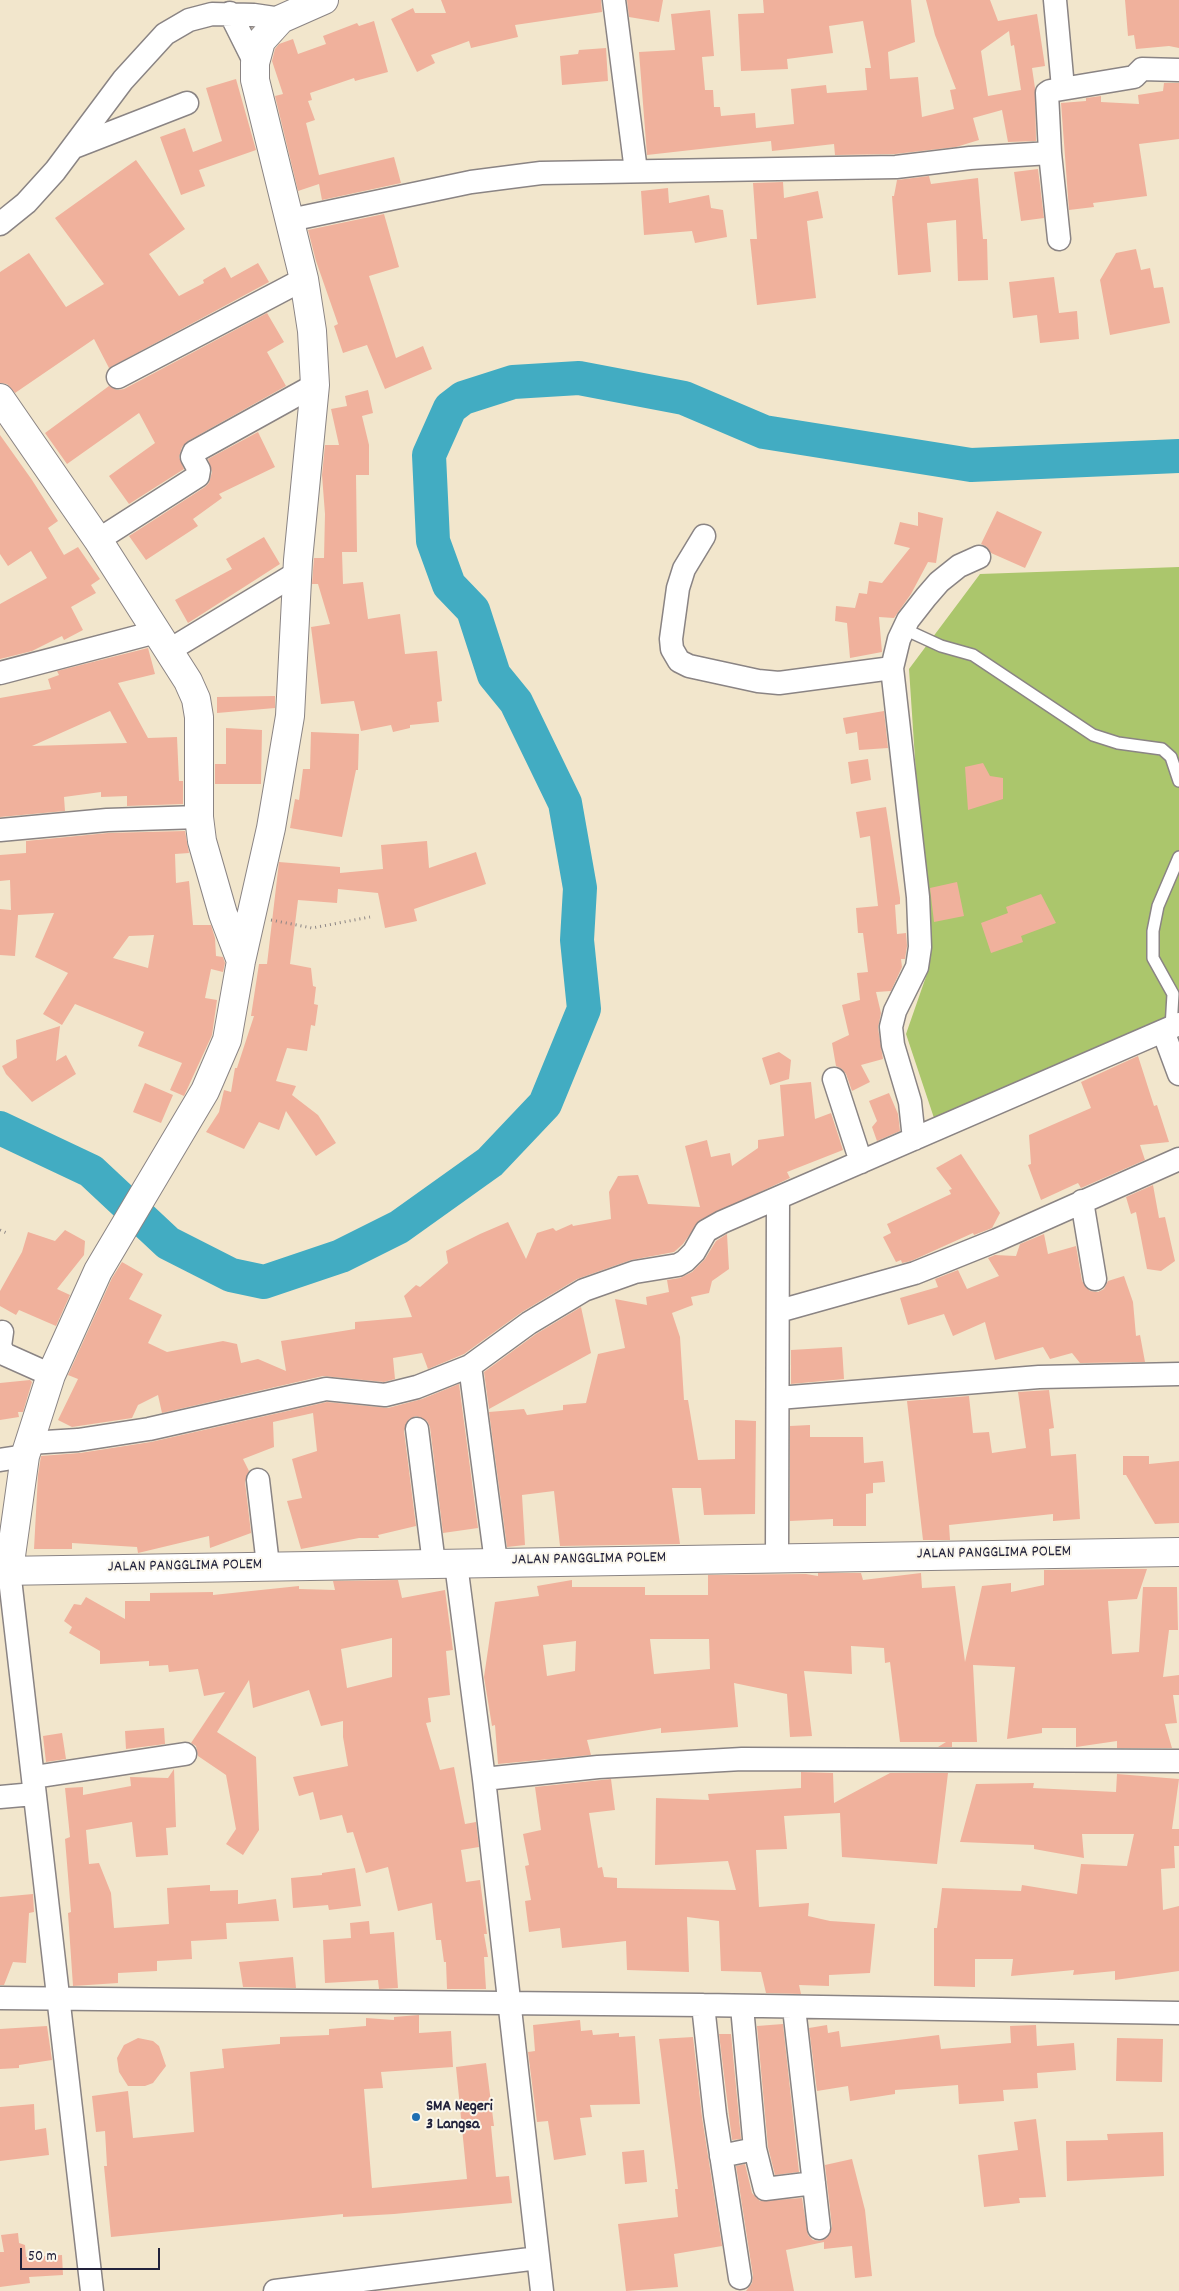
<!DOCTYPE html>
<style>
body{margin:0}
#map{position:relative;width:1179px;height:2291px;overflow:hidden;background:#f2e6cc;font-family:Dekko,sans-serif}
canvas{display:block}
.scale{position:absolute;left:20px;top:2248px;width:140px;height:22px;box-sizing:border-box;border:2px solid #22223b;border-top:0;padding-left:6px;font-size:15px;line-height:18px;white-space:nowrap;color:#22223b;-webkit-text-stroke:4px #fbf7ec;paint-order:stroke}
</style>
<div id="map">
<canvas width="1179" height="2291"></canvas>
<div class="scale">50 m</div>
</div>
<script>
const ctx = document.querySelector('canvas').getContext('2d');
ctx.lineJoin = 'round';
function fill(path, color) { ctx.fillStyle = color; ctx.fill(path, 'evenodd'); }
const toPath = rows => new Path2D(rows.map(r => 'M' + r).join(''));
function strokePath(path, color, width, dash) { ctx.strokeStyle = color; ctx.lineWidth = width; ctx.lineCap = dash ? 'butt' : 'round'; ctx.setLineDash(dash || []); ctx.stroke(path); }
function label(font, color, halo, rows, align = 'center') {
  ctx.font = font + ' Dekko,sans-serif'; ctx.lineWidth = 4; ctx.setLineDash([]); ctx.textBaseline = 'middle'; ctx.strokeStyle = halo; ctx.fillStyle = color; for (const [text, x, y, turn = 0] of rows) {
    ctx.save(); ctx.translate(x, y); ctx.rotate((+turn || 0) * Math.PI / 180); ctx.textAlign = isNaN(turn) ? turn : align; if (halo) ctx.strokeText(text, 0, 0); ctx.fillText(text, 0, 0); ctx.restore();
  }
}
const green = toPath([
 [1179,567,1179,1015,936,1124,906,1034,929,968,909,669,980,574]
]);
const river = toPath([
 [0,1128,91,1171,168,1243,231,1275,264,1282,341,1256,399,1227,490,1162,545,1104,584,1009,577,940,580,888,565,803,516,702,494,675,473,610,449,585,433,541,429,455,450,408,463,398,513,382,579,378,684,398,764,432,971,465,1179,456]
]);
const building = toPath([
 [441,0,601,0,602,12,515,25,518,37,471,48,469,41,431,55,435,63,417,72,391,19,413,8,415,13,446,13],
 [627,0,663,0,659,22,629,17],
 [763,0,911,0,915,42,888,52,890,79,918,77,922,117,954,109,950,90,956,89,935,35,926,0,990,0,998,21,1037,14,1045,66,1032,68,1035,88,1036,141,1008,142,1002,110,973,118,979,140,956,147,895,154,835,155,834,144,772,151,771,141,647,155,639,52,675,50,671,14,710,10,714,56,702,57,705,90,713,90,714,107,720,107,721,116,755,113,756,128,794,124,791,89,826,85,827,93,867,90,865,68,871,68,863,21,829,26,833,53,787,59,788,69,741,71,738,14,764,13],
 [1009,31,1011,46,1014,45,1021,90,988,96,981,51],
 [1125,0,1179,0,1179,48,1169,46,1136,49,1134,35,1128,36],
 [374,21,388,72,355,81,354,78,310,93,312,100,308,101,315,120,306,123,319,175,394,157,401,183,322,200,319,184,298,191,275,96,283,94,272,61,275,49,279,44,293,39,298,54,326,44,323,36,357,23,359,26],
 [606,48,608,81,562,85,560,56,578,54,579,50],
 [236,79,256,150,199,170,205,186,181,195,160,137,185,128,193,152,222,141,206,88],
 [1164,83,1179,83,1179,139,1139,144,1147,196,1093,203,1094,207,1069,210,1061,103,1086,101,1086,98,1101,96,1101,102,1139,104,1138,95,1163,91],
 [136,160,185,229,149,254,179,296,204,283,203,280,225,267,231,278,258,263,269,282,109,368,94,339,15,393,7,384,0,383,0,272,29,253,66,307,104,284,55,218],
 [1038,169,1044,218,1021,221,1014,172],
 [929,176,931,184,978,178,983,239,987,239,988,280,958,281,956,220,927,223,931,272,898,275,892,196,894,196,897,180],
 [783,182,784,198,818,191,823,218,807,221,816,298,757,305,750,239,757,239,753,183],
 [668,188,669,203,709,195,711,208,723,210,727,237,695,243,692,231,644,235,641,191],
 [384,214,399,267,369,276,396,358,423,346,432,369,385,389,367,345,343,353,334,326,338,324,316,261,308,230],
 [1136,249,1141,270,1150,268,1154,288,1163,287,1170,323,1110,335,1100,280,1116,253],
 [1054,277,1059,313,1077,311,1079,339,1040,343,1037,315,1013,318,1009,282],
 [267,313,284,342,267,352,286,386,188,441,182,447,179,457,184,469,129,504,109,476,155,443,139,413,67,464,45,433,109,386,117,390,124,389],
 [368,390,373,413,362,416,369,445,369,475,356,475,357,552,342,552,343,584,363,582,368,619,400,614,405,654,437,651,442,701,437,702,439,722,410,725,410,728,393,732,391,725,361,731,354,701,321,704,311,627,330,624,318,584,312,584,314,558,324,558,325,514,322,475,325,445,339,445,331,409,347,406,345,396],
 [258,432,275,467,219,494,222,498,193,519,198,526,146,560,129,536,205,487,209,483,212,472,208,459],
 [0,435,32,480,58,521,48,528,64,555,78,547,100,579,91,585,96,593,71,607,83,630,64,640,62,636,32,651,0,659,0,604,47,578,31,551,8,566,0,554],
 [997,511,1042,532,1025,568,991,553,987,547,981,544],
 [918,512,943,518,936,563,928,562,911,594,894,618,879,617,882,652,850,658,847,623,835,621,836,606,855,608,859,593,867,594,869,581,882,583,910,548,894,544,900,522,918,526],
 [264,537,280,564,188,623,175,600,232,569,226,559],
 [148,648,155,674,118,683,148,738,177,737,179,781,183,781,183,804,127,806,127,796,101,797,101,792,64,797,65,811,0,817,0,698,51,689,48,679,59,675,57,671],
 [110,711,127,743,32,746],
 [275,696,275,708,217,713,217,697],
 [884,711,888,748,859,750,857,732,846,734,843,718],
 [226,728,262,730,261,784,215,784,215,764,226,764],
 [311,732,359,734,358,770,356,770,342,837,290,828,295,799,299,800,303,769,310,769],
 [868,759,871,780,851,784,848,762],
 [983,763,990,776,1003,778,1003,799,968,810,965,767],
 [886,807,900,898,900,904,895,905,897,934,906,933,907,946,905,959,901,959,902,967,891,991,876,992,881,1013,878,1028,883,1059,861,1065,870,1082,852,1091,846,1074,842,1069,836,1066,832,1043,849,1035,842,1005,860,1000,857,973,868,972,863,933,858,933,856,908,878,906,870,836,860,838,856,812],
 [185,831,189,853,175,854,176,883,189,881,193,925,211,925,215,938,216,956,223,957,225,963,223,972,211,969,205,998,217,1000,212,1035,184,1096,170,1090,182,1063,138,1046,144,1032,75,1004,62,1025,43,1014,68,973,35,957,54,913,18,915,15,956,0,955,0,909,11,910,10,880,0,881,0,855,26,853,26,841,108,833],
 [154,935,148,968,113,958,129,936],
 [427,841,429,868,476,852,486,884,414,909,417,921,385,928,378,893,338,889,337,903,298,900,290,964,311,968,313,986,316,987,314,1004,318,1005,315,1026,311,1025,307,1051,287,1048,276,1081,296,1086,292,1095,318,1115,336,1143,316,1156,286,1111,279,1130,259,1122,244,1149,206,1132,219,1112,224,1090,231,1092,235,1068,237,1068,254,1016,251,1016,259,964,267,964,279,862,340,867,340,873,383,869,381,845],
 [957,882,964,916,934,922,930,888],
 [1041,894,1056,923,1021,936,1023,942,991,953,981,923,1008,913,1006,907],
 [60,1026,56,1061,66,1055,76,1074,32,1102,6,1074,2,1066,17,1058,16,1040],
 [779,1052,791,1060,789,1079,770,1085,762,1058],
 [1138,1056,1154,1106,1157,1105,1169,1142,1140,1145,1145,1160,1081,1188,1078,1183,1041,1200,1028,1165,1031,1164,1029,1135,1091,1108,1081,1082],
 [811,1082,815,1119,831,1113,843,1150,787,1172,790,1178,700,1220,683,1244,674,1252,631,1260,577,1279,522,1312,464,1354,428,1369,422,1353,393,1358,395,1379,384,1382,323,1376,162,1413,158,1395,138,1405,132,1418,72,1427,58,1420,78,1379,68,1375,112,1278,122,1262,143,1274,129,1299,162,1315,148,1343,167,1352,223,1341,237,1344,241,1363,258,1359,286,1371,281,1341,355,1329,355,1322,412,1317,404,1296,416,1285,420,1287,448,1263,446,1251,480,1234,508,1222,526,1259,537,1233,553,1228,556,1231,572,1224,573,1226,611,1219,609,1192,618,1176,638,1175,648,1204,700,1207,685,1146,707,1140,711,1157,730,1153,732,1166,758,1148,758,1140,784,1136,780,1085],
 [145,1083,173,1095,161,1123,133,1112],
 [889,1093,898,1114,900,1131,877,1141,872,1127,877,1121,869,1101],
 [961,1154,1000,1213,992,1228,974,1235,973,1233,911,1261,902,1263,901,1260,896,1262,883,1237,891,1233,887,1224,951,1194,949,1190,952,1189,936,1168],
 [1153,1185,1159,1218,1165,1217,1175,1261,1161,1271,1147,1269,1136,1212,1131,1214,1126,1197],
 [65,1230,85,1241,84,1255,57,1289,70,1295,56,1326,19,1310,16,1315,0,1306,0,1291,22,1252,28,1232,55,1241],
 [727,1234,729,1269,712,1281,709,1293,691,1297,693,1305,672,1313,680,1337,684,1400,688,1400,698,1460,735,1459,735,1420,756,1421,755,1514,704,1515,701,1488,672,1488,680,1544,560,1546,554,1491,522,1495,525,1545,507,1547,489,1412,524,1409,527,1415,563,1410,563,1405,586,1403,598,1354,625,1348,615,1299,647,1305,646,1297,669,1292,667,1280,680,1278,692,1272,705,1259,716,1241],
 [1044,1234,1048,1254,1076,1246,1082,1281,1090,1291,1098,1292,1104,1289,1108,1281,1124,1276,1133,1302,1136,1336,1140,1335,1145,1362,1080,1363,1072,1353,1050,1359,1043,1347,995,1360,985,1322,953,1336,944,1314,908,1325,900,1298,938,1287,935,1279,958,1270,967,1289,999,1276,988,1258,995,1255,1016,1256,1020,1244],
 [581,1307,591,1353,489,1409,484,1372,536,1334],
 [842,1347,844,1379,791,1384,791,1350],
 [30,1380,32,1382,23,1412,18,1412,19,1417,0,1420,0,1383],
 [459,1384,478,1528,443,1533,430,1427,427,1421,416,1416,409,1419,404,1431,416,1526,378,1535,379,1538,359,1538,301,1549,287,1501,302,1498,292,1459,317,1451,313,1413,273,1422,274,1447,243,1459,249,1471,245,1482,251,1533,210,1548,209,1536,138,1553,137,1547,72,1543,72,1549,34,1549,38,1475,41,1456,80,1453,151,1442,327,1402,388,1408,422,1399],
 [1049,1390,1054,1428,1049,1429,1051,1456,1076,1454,1080,1519,1053,1521,1053,1514,949,1525,950,1540,923,1540,907,1401,969,1396,973,1433,989,1432,992,1453,1026,1448,1018,1392],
 [810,1425,810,1437,863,1437,864,1463,883,1461,885,1482,873,1483,873,1493,866,1494,866,1526,833,1526,833,1519,790,1521,790,1426],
 [1123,1456,1149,1456,1149,1464,1179,1461,1179,1523,1155,1524,1126,1475,1123,1475],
 [1119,1569,1147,1569,1137,1599,1108,1601,1112,1654,1139,1652,1143,1587,1177,1587,1178,1630,1169,1630,1163,1677,1179,1675,1179,1695,1173,1695,1177,1723,1165,1724,1172,1748,1117,1748,1117,1741,1076,1747,1076,1728,1042,1728,1042,1733,1007,1739,1015,1667,973,1665,977,1742,952,1742,952,1747,938,1747,946,1742,900,1742,890,1662,885,1663,884,1648,851,1646,852,1674,804,1671,812,1736,790,1737,787,1694,734,1683,738,1727,661,1733,661,1728,587,1740,591,1755,498,1764,495,1725,492,1726,484,1677,495,1602,539,1596,537,1586,572,1580,572,1587,645,1587,645,1595,708,1595,708,1575,806,1574,818,1576,818,1573,861,1573,863,1580,921,1573,922,1588,955,1586,965,1662,982,1586,1011,1583,1011,1592,1044,1585,1044,1570],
 [650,1639,709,1639,710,1669,654,1674],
 [576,1641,575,1671,547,1676,543,1645],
 [398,1580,402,1598,445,1590,453,1650,446,1651,450,1695,428,1698,431,1722,426,1723,440,1770,454,1767,465,1824,476,1822,479,1847,461,1850,466,1882,480,1880,487,1934,484,1934,488,1957,484,1957,486,1989,447,1989,446,1962,444,1962,441,1940,436,1940,432,1903,398,1911,388,1867,366,1873,353,1832,347,1833,342,1815,320,1820,313,1792,299,1796,293,1777,348,1766,343,1737,343,1721,321,1726,309,1690,253,1708,249,1680,217,1732,256,1757,259,1830,243,1855,226,1844,236,1829,226,1775,198,1756,196,1746,191,1743,225,1692,204,1696,198,1669,169,1672,168,1665,149,1666,149,1661,100,1664,100,1651,69,1633,72,1627,64,1621,74,1604,81,1605,86,1597,125,1619,125,1601,150,1601,150,1593,213,1592,213,1595,299,1586,299,1589,335,1590,333,1581],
 [392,1638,392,1677,347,1688,341,1649],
 [164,1728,165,1744,126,1749,125,1731],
 [62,1733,66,1759,46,1762,43,1736],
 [174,1769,176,1827,166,1828,168,1855,136,1857,132,1822,86,1830,89,1864,99,1863,111,1893,114,1928,169,1924,167,1888,210,1885,210,1891,238,1890,238,1904,276,1899,279,1921,226,1923,227,1939,191,1941,192,1959,157,1961,157,1971,118,1973,118,1983,73,1986,68,1913,71,1912,65,1839,70,1837,65,1788,83,1787,83,1795,131,1786,130,1777,168,1778],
 [801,1772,833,1773,834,1803,890,1773,948,1773,937,1864,842,1857,840,1813,784,1816,787,1849,756,1850,759,1907,809,1903,808,1916,830,1921,875,1924,870,1973,829,1975,829,1986,799,1985,801,1994,766,1993,761,1972,721,1971,719,1921,687,1917,689,1972,627,1970,626,1941,562,1948,560,1928,529,1932,525,1901,531,1900,525,1866,529,1865,523,1834,541,1830,535,1787,611,1779,615,1810,589,1813,598,1868,602,1867,604,1877,617,1878,617,1888,736,1890,728,1861,655,1865,656,1798,709,1800,708,1794,801,1788],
 [1117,1774,1179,1779,1172,1829,1179,1829,1179,1846,1174,1846,1175,1868,1161,1869,1163,1910,1179,1906,1179,1971,1115,1980,1115,1971,1073,1975,1074,1970,1011,1976,1013,1959,975,1959,975,1987,934,1986,934,1928,937,1928,942,1888,1021,1891,1022,1885,1077,1894,1081,1864,1127,1866,1134,1834,1082,1834,1084,1858,1034,1849,1034,1845,960,1842,976,1784,1034,1783,1033,1788,1116,1792],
 [355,1868,361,1906,329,1910,328,1905,293,1908,291,1878,322,1875,322,1873],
 [33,1894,34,1912,29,1913,26,1963,13,1962,4,1985,0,1985,0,1897],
 [369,1921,370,1934,394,1932,398,1988,379,1989,378,1980,325,1983,323,1940,351,1938,350,1923],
 [293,1957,296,1988,243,1987,239,1962],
 [419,2015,419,2033,451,2031,453,2067,381,2072,383,2088,364,2089,372,2188,467,2179,456,2067,486,2063,494,2126,491,2126,496,2177,509,2176,512,2203,394,2214,343,2217,343,2214,111,2237,104,2166,107,2166,105,2131,96,2132,92,2096,128,2091,133,2138,194,2132,190,2072,224,2068,222,2049,280,2044,280,2037,329,2035,329,2029,366,2026,366,2018,394,2020,394,2017],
 [580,2020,581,2031,592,2030,593,2035,619,2033,619,2037,635,2036,640,2104,590,2105,592,2117,580,2118,586,2155,554,2160,548,2121,537,2122,528,2052,535,2051,533,2025],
 [783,2024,799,2172,775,2175,768,2147,757,2026],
 [827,2025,828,2033,839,2031,841,2047,939,2035,941,2049,1011,2043,1010,2026,1036,2025,1037,2046,1074,2043,1076,2070,1037,2073,1038,2088,1003,2090,1004,2101,959,2104,958,2085,895,2090,895,2094,850,2101,848,2086,817,2091,809,2028],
 [47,2026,52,2060,19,2065,19,2068,0,2069,0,2029],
 [719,2034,731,2034,741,2139,732,2140],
 [693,2037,702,2117,722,2246,674,2254,678,2287,626,2291,618,2224,678,2217,675,2189,678,2189,659,2039],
 [138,2038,153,2041,159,2046,166,2066,153,2083,145,2086,128,2086,119,2072,117,2058,124,2045],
 [1117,2038,1163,2039,1162,2082,1116,2081],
 [34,2104,35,2130,46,2128,49,2155,0,2161,0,2107],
 [1036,2119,1046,2197,1019,2198,1020,2203,984,2207,978,2155,1018,2150,1014,2122],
 [1163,2132,1164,2176,1067,2181,1066,2141,1108,2140,1107,2134],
 [644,2150,647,2182,625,2184,622,2152],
 [852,2159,865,2210,872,2276,855,2278,852,2246,824,2249,824,2242,786,2250,794,2291,746,2291,752,2283,753,2276,736,2166,745,2164,752,2193,760,2201,802,2198,808,2235,813,2240,820,2241,827,2238,832,2227,825,2165],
 [18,2233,19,2243,25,2245,26,2257,62,2255,63,2275,29,2277,30,2283,0,2287,0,2252,4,2252,1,2235]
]);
const path = toPath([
 [271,920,312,928,370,917],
 [0,1230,9,1234]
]);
const service = toPath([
 [904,629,941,646,973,655,1093,735,1118,743,1162,749,1171,757,1179,781],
 [1171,1028,1173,994,1153,958,1153,931,1158,906,1179,857]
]);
const minor = toPath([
 [614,0,636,171],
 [1055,0,1063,88],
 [230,13,255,63],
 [74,147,187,103],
 [290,220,471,182,541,173,896,167,970,158,1050,153],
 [0,224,26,203,55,171,123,80,165,34,189,20,212,14,254,15,281,19],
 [1059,239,1050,153,1047,93,1050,91,1134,77,1142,69,1179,70],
 [118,377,304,279],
 [704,536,684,569,678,588,671,639,672,649,679,661,689,666,758,681,779,683,892,668],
 [98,540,198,476,199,470,192,457,194,452,315,385],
 [168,651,297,573],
 [0,673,156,632],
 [0,830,107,820,199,817],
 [1163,1031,1179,1074],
 [834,1079,861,1162],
 [914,1139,910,1102,893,1045,891,1027,895,1011,917,967,920,947,918,897,892,668,899,639,908,620,926,597,939,582,959,566,979,557],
 [1082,1201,1095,1279],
 [779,1311,915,1273,997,1240,1179,1159],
 [2,1332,0,1346,4,1354,51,1375],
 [470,1366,496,1562],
 [778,1398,1039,1377,1179,1374],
 [417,1429,434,1564],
 [29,1443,78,1440,149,1429,326,1389,385,1395,417,1387,470,1366,529,1323,584,1290,635,1272,678,1265,685,1261,694,1252,706,1231,722,1222,1179,1024],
 [0,1460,25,1456],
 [258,1480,268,1565],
 [777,1558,778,1198],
 [456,1564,484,1779,542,2291],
 [9,1570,92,2291],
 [34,1777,185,1754],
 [484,1779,598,1767,742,1759,1179,1761],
 [0,1797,34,1794],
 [0,1998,703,2005,1179,2013],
 [703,2005,715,2115,740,2278],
 [794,2008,819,2228],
 [755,2149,765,2189,814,2183],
 [721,2156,755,2149,742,2007],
 [275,2291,538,2258]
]);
const tertiary = toPath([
 [0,398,98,540,188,681,196,699,199,717,199,817,202,841,223,914,241,961],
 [9,1570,25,1456,51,1375,98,1271,205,1091,227,1040,241,961,271,828,290,716,298,560,315,385,312,331,304,279,255,80,255,63,261,41,281,19,324,0],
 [0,1571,1179,1552]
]);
const markers = [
 [416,2117,5,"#1f6fb2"]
];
const streetNames = [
 ["JALAN PANGGLIMA POLEM",994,1554,-1],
 ["JALAN PANGGLIMA POLEM",589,1560,-1],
 ["JALAN PANGGLIMA POLEM",185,1567,-1]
];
const poiNames = [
 ["SMA Negeri",426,2108],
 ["3 Langsa",426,2126]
];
fill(green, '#abc66c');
strokePath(river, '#42acc2', 34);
fill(building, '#f0b19c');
strokePath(service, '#8a8484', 14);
strokePath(minor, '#8a8484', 25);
strokePath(tertiary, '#8a8484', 30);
strokePath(path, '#8a8484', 3, [1, 4]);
strokePath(service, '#fff', 11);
strokePath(minor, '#fff', 22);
strokePath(tertiary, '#fff', 28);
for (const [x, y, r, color] of markers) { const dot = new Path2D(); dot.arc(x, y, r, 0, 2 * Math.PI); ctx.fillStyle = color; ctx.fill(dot); strokePath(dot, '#fbf7ec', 2); }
label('16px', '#22223b', '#fbf7ec', streetNames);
label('bold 16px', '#22223b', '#fbf7ec', poiNames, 'left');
</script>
